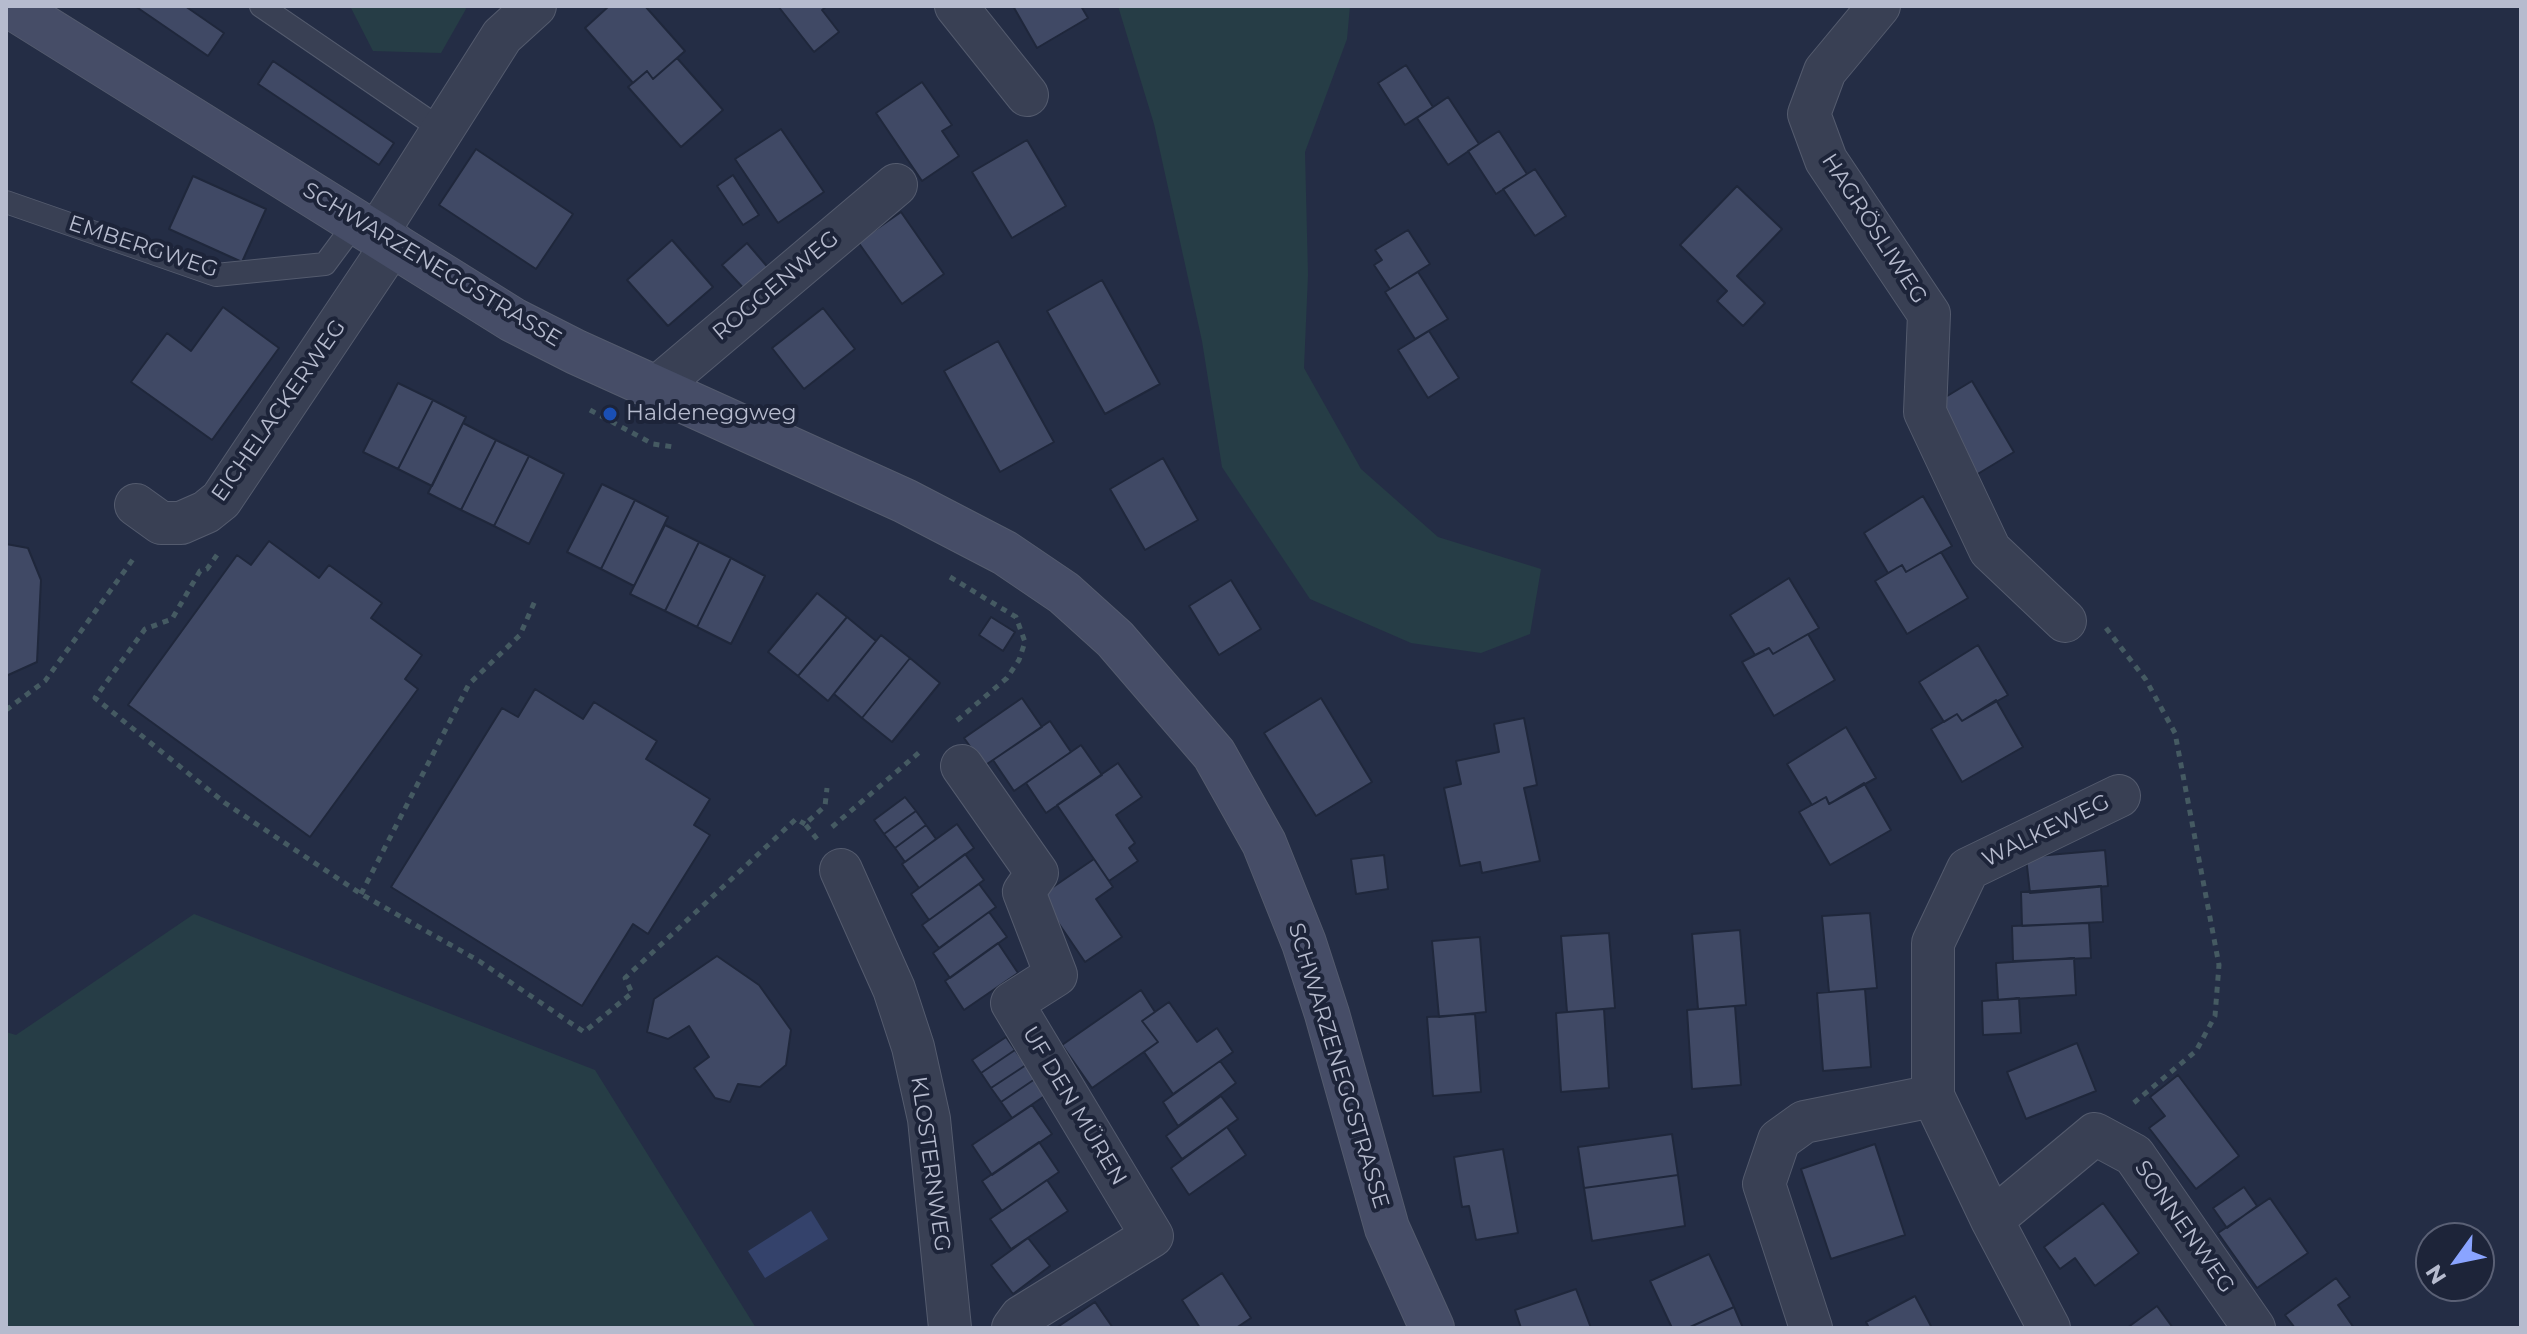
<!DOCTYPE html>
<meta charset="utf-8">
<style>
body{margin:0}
#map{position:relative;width:2527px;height:1334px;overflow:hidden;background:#242d45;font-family:Montserrat,sans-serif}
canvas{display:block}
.frame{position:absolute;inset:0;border:8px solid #b6bbce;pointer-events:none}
.north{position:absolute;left:2415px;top:1222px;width:80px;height:80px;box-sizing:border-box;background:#1d2439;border:2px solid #5a6075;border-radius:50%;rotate:237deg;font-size:22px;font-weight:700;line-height:32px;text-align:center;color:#b6bbce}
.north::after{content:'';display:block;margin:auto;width:28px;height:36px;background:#8aa4ff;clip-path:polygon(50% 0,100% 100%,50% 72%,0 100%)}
</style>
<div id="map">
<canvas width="2527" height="1334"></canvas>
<div class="frame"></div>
<div class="north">N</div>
</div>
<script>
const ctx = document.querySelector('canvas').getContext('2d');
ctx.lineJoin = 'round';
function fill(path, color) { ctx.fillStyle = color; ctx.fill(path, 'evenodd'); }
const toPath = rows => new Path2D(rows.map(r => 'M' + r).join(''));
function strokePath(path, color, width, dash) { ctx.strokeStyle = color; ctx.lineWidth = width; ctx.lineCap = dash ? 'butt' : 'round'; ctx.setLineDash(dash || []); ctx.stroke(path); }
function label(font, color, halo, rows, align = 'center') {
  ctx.font = font + ' Montserrat,sans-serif'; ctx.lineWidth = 8; ctx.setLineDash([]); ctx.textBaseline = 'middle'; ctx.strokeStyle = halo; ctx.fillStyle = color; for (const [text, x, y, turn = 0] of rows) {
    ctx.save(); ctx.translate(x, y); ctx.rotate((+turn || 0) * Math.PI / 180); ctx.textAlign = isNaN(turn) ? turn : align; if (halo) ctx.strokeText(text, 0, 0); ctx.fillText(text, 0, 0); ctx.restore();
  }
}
const green = toPath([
 [350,6,465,6,466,9,441,53,373,51],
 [1118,6,1350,6,1347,39,1305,152,1308,275,1304,368,1361,469,1438,537,1541,569,1530,634,1481,653,1411,643,1310,599,1222,467,1202,341,1154,124],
 [194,914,595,1070,756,1328,6,1328,6,1032,16,1035]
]);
const water = toPath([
 [811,1211,828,1239,765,1278,748,1251]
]);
const building = toPath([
 [135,6,185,6,224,33,208,56,135,6],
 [609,6,645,6,685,51,653,79,647,71,633,83,585,28,609,6],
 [778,6,827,6,822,10,839,32,814,52,778,6],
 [1013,6,1081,6,1088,18,1037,48,1013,6],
 [677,58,723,110,681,147,628,87,647,71,653,79,677,58],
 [273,61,394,143,379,165,258,84,273,61],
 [1406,65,1433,107,1405,125,1378,83,1406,65],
 [922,82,952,125,942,131,959,156,922,181,876,113,922,82],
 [1448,97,1479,144,1448,165,1417,118,1448,97],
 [781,129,824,192,778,223,735,159,781,129],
 [1499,131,1527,174,1496,194,1468,151,1499,131],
 [1027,140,1066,206,1012,238,972,172,1027,140],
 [476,149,573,214,536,269,439,205,476,149],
 [1535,169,1566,216,1535,236,1503,189,1535,169],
 [733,175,759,215,743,225,717,186,733,175],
 [193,176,266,209,242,262,169,229,193,176],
 [1737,186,1782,229,1737,276,1765,303,1743,326,1717,301,1727,291,1680,245,1737,186],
 [901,212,944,274,902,304,858,242,901,212],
 [1408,230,1430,264,1390,289,1374,265,1382,260,1375,250,1408,230],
 [672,240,713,287,668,326,627,280,672,240],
 [747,243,771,271,747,292,722,265,747,243],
 [1418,272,1448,319,1415,339,1385,292,1418,272],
 [1102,280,1160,384,1105,414,1047,311,1102,280],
 [223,307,279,348,212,440,131,382,167,333,191,351,223,307],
 [823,308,855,349,804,389,772,348,823,308],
 [1429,331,1459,378,1428,398,1398,350,1429,331],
 [998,341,1054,442,1000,472,944,371,998,341],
 [1972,381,2014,452,1976,475,1934,404,1972,381],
 [398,383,433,400,398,469,363,452,398,383],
 [433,400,466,417,432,486,398,469,433,400],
 [463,423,496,440,461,510,428,493,463,423],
 [496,440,529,456,494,526,461,510,496,440],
 [529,456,564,474,529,544,494,526,529,456],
 [1163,458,1198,520,1145,550,1110,489,1163,458],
 [602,484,635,500,601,569,567,552,602,484],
 [1923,496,1952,546,1906,572,1902,565,1888,573,1864,533,1923,496],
 [635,500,668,517,634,586,601,569,635,500],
 [665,525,699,542,665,611,630,594,665,525],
 [269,541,319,578,329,565,382,603,371,618,422,655,405,679,418,689,310,837,128,705,237,555,251,565,269,541],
 [699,542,731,558,697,627,665,611,699,542],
 [6,544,28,548,41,580,37,662,6,676,6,544],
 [1941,552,1968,598,1907,634,1875,581,1902,565,1906,572,1941,552],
 [731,558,765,576,731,644,697,627,731,558],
 [1789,578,1819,628,1773,654,1769,648,1755,655,1730,615,1789,578],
 [1231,580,1261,629,1219,655,1189,606,1231,580],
 [817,593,847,617,798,676,768,652,817,593],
 [847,617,876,641,828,701,798,676,847,617],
 [991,617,1015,632,1003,651,979,635,991,617],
 [1808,634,1835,680,1774,716,1742,662,1769,648,1773,654,1808,634],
 [881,635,910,658,862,718,834,694,881,635],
 [1978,645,2008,695,1962,721,1957,714,1944,722,1919,682,1978,645],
 [910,658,940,683,892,742,862,718,910,658],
 [535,689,583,719,594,702,657,741,646,759,710,799,694,825,710,835,648,934,633,924,582,1006,391,887,502,708,518,717,535,689],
 [1022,698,1042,727,984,766,964,738,1022,698],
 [1321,698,1372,782,1316,816,1264,733,1321,698],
 [1996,700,2023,747,1962,782,1931,729,1957,714,1962,721,1996,700],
 [1524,718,1537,785,1524,788,1540,861,1482,873,1480,862,1460,866,1444,788,1461,784,1456,761,1499,752,1494,724,1524,718],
 [1050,721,1071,752,1014,791,993,760,1050,721],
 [1846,727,1876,778,1829,804,1826,797,1812,805,1787,764,1846,727],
 [1081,745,1102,775,1046,813,1026,783,1081,745],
 [1118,763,1142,797,1116,815,1135,843,1129,848,1138,861,1109,881,1057,805,1118,763],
 [1864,783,1891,830,1830,865,1799,812,1826,797,1829,804,1864,783],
 [905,797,916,811,884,834,874,820,905,797],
 [916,811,926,825,895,848,884,834,916,811],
 [957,824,974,848,919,888,902,864,957,824],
 [926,825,936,839,905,862,895,848,926,825],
 [2105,850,2108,886,2030,893,2026,857,2105,850],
 [965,854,984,880,929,920,911,894,965,854],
 [1384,855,1388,889,1356,894,1351,859,1384,855],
 [1094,859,1113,887,1096,899,1122,937,1085,962,1040,896,1094,859],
 [979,884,996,907,939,948,922,925,979,884],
 [2101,886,2103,922,2022,926,2021,892,2101,886],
 [989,912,1007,937,950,978,933,953,989,912],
 [1870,913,1877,988,1829,992,1822,916,1870,913],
 [2089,923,2091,958,2013,961,2012,926,2089,923],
 [1740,930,1746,1005,1698,1009,1692,934,1740,930],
 [1609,933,1615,1008,1567,1012,1561,936,1609,933],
 [1480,937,1486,1012,1439,1017,1432,941,1480,937],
 [998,943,1018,973,964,1010,945,981,998,943],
 [717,956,759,985,791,1030,786,1065,760,1087,738,1084,730,1102,715,1098,694,1068,709,1057,689,1026,668,1039,647,1032,654,999,717,956],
 [2074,958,2076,995,1998,1000,1996,963,2074,958],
 [1865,989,1871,1067,1823,1071,1817,993,1865,989],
 [1141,990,1155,1012,1142,1021,1158,1042,1092,1088,1062,1045,1141,990],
 [2019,998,2021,1033,1983,1035,1982,1001,2019,998],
 [1169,1002,1197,1042,1217,1028,1233,1052,1173,1094,1144,1052,1158,1042,1142,1021,1169,1002],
 [1735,1006,1741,1085,1692,1089,1687,1010,1735,1006],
 [1604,1009,1609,1088,1561,1092,1556,1013,1604,1009],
 [1475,1014,1481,1092,1433,1096,1427,1017,1475,1014],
 [1006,1037,1015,1050,981,1073,972,1060,1006,1037],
 [2077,1043,2096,1091,2026,1119,2007,1072,2077,1043],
 [1015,1050,1026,1065,991,1088,981,1073,1015,1050],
 [1220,1061,1236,1083,1178,1126,1163,1102,1220,1061],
 [1026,1065,1035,1079,1001,1102,991,1088,1026,1065],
 [2178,1075,2239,1156,2196,1189,2149,1128,2165,1116,2150,1097,2178,1075],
 [1035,1079,1046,1095,1012,1118,1001,1102,1035,1079],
 [1221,1096,1238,1119,1182,1159,1166,1136,1221,1096],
 [1032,1105,1052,1134,992,1175,972,1145,1032,1105],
 [1227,1127,1246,1155,1189,1195,1171,1168,1227,1127],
 [1672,1134,1678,1175,1584,1188,1578,1147,1672,1134],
 [1039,1142,1059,1172,1002,1211,982,1181,1039,1142],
 [1875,1144,1905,1235,1831,1259,1801,1169,1875,1144],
 [1503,1149,1518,1233,1476,1240,1469,1206,1462,1207,1454,1157,1503,1149],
 [1678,1175,1685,1226,1592,1241,1584,1188,1678,1175],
 [1047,1180,1068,1211,1011,1249,990,1219,1047,1180],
 [2244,1187,2257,1206,2227,1228,2213,1208,2244,1187],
 [2270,1198,2308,1253,2257,1288,2218,1233,2270,1198],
 [2103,1203,2139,1253,2095,1286,2075,1258,2060,1269,2044,1247,2103,1203],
 [1028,1238,1050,1266,1013,1294,991,1265,1028,1238],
 [1709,1254,1734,1307,1688,1328,1672,1328,1650,1281,1709,1254],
 [1222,1273,1251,1318,1236,1328,1200,1328,1182,1300,1222,1273],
 [2336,1278,2350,1297,2338,1305,2354,1328,2295,1328,2285,1315,2336,1278],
 [1576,1289,1591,1328,1521,1328,1515,1310,1576,1289],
 [1915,1296,1932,1328,1869,1328,1866,1322,1915,1296],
 [1095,1302,1113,1328,1056,1328,1095,1302],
 [2157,1306,2173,1328,2127,1328,2157,1306],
 [1734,1307,1743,1328,1688,1328,1734,1307]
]);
const path = toPath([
 [590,410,653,444,674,447],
 [217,555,207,569,200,571,172,619,145,629,95,698,225,803,361,894,479,961,584,1032,632,993,625,978,796,819,805,824],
 [950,577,1016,617,1025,642,1019,660,1007,678,954,723],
 [2106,628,2146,680,2175,733,2219,965,2215,1016,2196,1051,2130,1106],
 [6,710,45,681,136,555],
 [832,827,922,750],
 [817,839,805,824,825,806,827,788],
 [361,894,469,684,520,635,535,601]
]);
const lane = toPath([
 [261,6,442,130],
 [6,202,216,275,325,264,357,221]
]);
const street = toPath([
 [956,6,1027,95],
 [1879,6,1825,71,1809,114,1826,160,1929,314,1925,412,1990,550,2065,621],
 [377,233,502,36,535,6],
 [656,388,896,185],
 [136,505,161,523,181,523,206,512,221,500,393,243],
 [962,766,1037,873,1024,892,1056,975,1012,1003,1152,1236,1021,1317,1013,1328],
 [841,870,894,989,913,1047,929,1119,950,1328],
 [1992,1220,2095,1134,2134,1155,2254,1328],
 [1811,1328,1764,1184,1779,1140,1804,1122,1933,1096],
 [2049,1328,1992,1220,1933,1096,1933,943,1968,869,2119,796]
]);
const secondary = toPath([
 [10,6,513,320,576,352,905,501,1005,553,1064,593,1115,639,1214,754,1264,843,1304,943,1327,1014,1387,1228,1432,1328]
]);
const markers = [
 [610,414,8,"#1a4fb4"]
];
const streetNames = [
 ["HAGRÖSLIWEG",1874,229,57],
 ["EMBERGWEG",143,247,18],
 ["SCHWARZENEGGSTRASSE",432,265,31],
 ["ROGGENWEG",776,286,-40],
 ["EICHELACKERWEG",279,411,-55],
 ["WALKEWEG",2046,831,-26],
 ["SCHWARZENEGGSTRASSE",1338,1066,73],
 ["UF DEN MÜREN",1074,1106,59],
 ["KLOSTERNWEG",930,1164,82],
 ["SONNENWEG",2184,1227,55]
];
const poiNames = [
 ["Haldeneggweg",626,414]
];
fill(green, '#263d46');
fill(water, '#34426b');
fill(building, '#404965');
strokePath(building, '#1f273b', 2);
strokePath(lane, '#545b6e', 24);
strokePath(street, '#545b6e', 44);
strokePath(secondary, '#545b6e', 46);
strokePath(path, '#455a62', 5, [6, 6]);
strokePath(lane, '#394054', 22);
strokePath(street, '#394054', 42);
strokePath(secondary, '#464d67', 44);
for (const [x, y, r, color] of markers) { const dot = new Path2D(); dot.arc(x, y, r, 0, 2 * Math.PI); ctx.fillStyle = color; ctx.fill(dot); strokePath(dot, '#1d2439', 3); }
label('22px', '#b6bbce', '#1d2439', streetNames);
label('22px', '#b6bbce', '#1d2439', poiNames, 'left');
</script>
